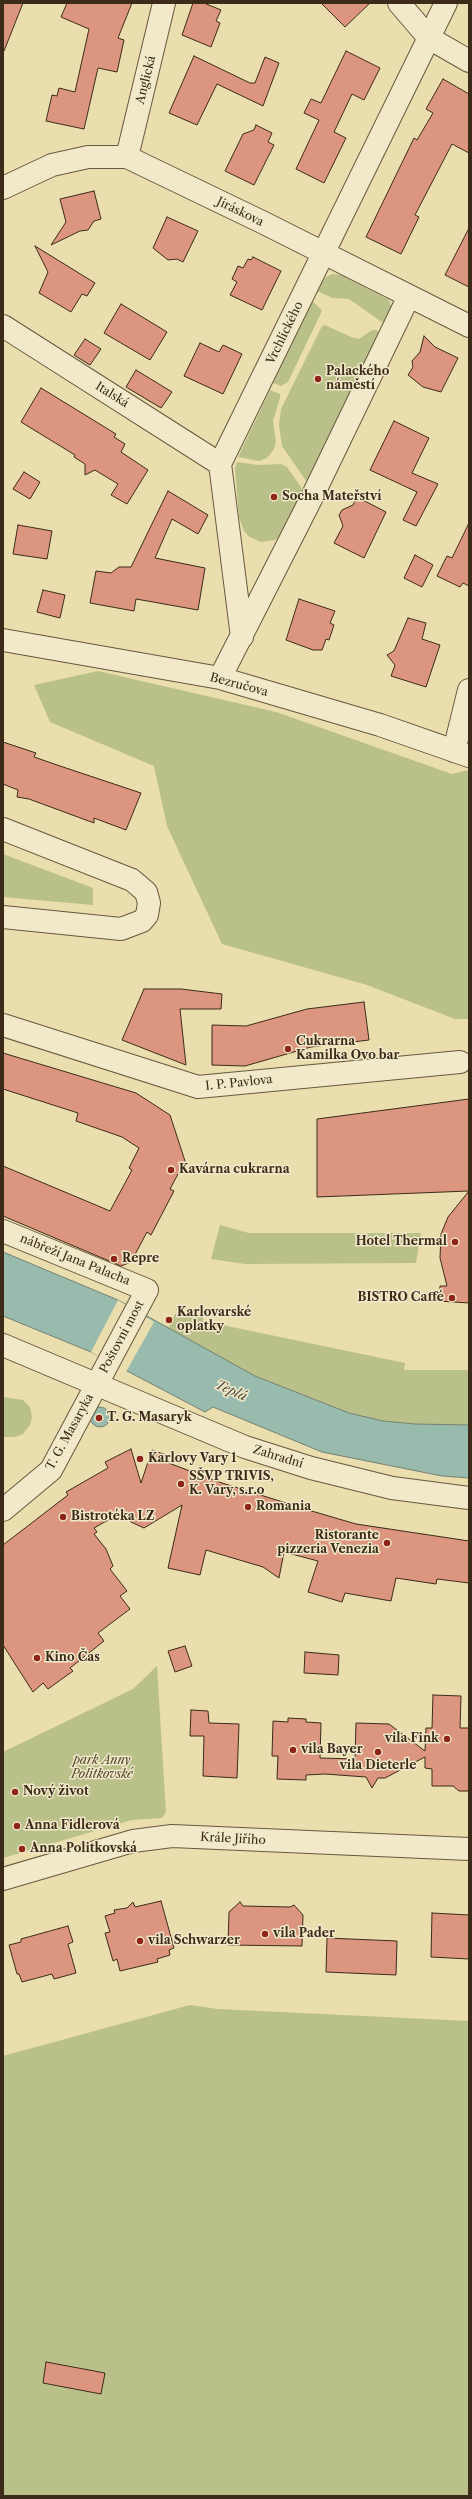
<!DOCTYPE html>
<meta charset="utf-8">
<style>
body{margin:0}
#map{position:relative;width:472px;height:2499px;overflow:hidden;background:#eaddae;font-family:"Libre Caslon Text",serif}
canvas{display:block}
.frame{position:absolute;inset:0;border:4px solid #3c2b19;pointer-events:none}
</style>
<div id="map">
<canvas width="472" height="2499"></canvas>
<div class="frame"></div>
</div>
<script>
const ctx = document.querySelector('canvas').getContext('2d');
ctx.lineJoin = 'round';
function fill(path, color) { ctx.fillStyle = color; ctx.fill(path, 'evenodd'); }
const toPath = rows => new Path2D(rows.map(r => 'M' + r).join(''));
function strokePath(path, color, width, dash) { ctx.strokeStyle = color; ctx.lineWidth = width; ctx.lineCap = dash ? 'butt' : 'round'; ctx.setLineDash(dash || []); ctx.stroke(path); }
function label(font, color, halo, rows, align = 'center') {
  ctx.font = font + ' "Libre Caslon Text",serif'; ctx.lineWidth = 3; ctx.setLineDash([]); ctx.textBaseline = 'middle'; ctx.strokeStyle = halo; ctx.fillStyle = color; for (const [text, x, y, turn = 0] of rows) {
    ctx.save(); ctx.translate(x, y); ctx.rotate((+turn || 0) * Math.PI / 180); ctx.textAlign = isNaN(turn) ? turn : align; if (halo) ctx.strokeText(text, 0, 0); ctx.fillText(text, 0, 0); ctx.restore();
  }
}
const green = toPath([
 [332,274,341,275,389,300,392,309,386,325,349,299,333,298,317,291,325,278],
 [312,301,322,310,320,315,288,382,281,386,273,383],
 [325,325,351,337,359,339,372,330,377,330,379,334,310,481,307,482,282,446,279,425,281,409,322,326],
 [270,390,280,394,280,398,273,421,276,442,274,449,267,458,259,461,238,457],
 [237,462,258,465,281,464,287,467,301,487,303,497,283,535,275,540,261,542,250,537,244,531,239,517,235,468],
 [98,671,276,712,452,774,469,770,469,1019,455,1019,367,985,222,944,167,826,154,766,50,722,34,685],
 [3,854,93,888,93,905,3,897],
 [220,1225,249,1233,421,1233,416,1263,245,1264,211,1259],
 [175,1314,203,1317,203,1321,405,1363,404,1370,469,1370,469,1425,415,1424,383,1421,349,1413,255,1376,154,1322,169,1327],
 [3,1397,23,1400,30,1407,32,1417,30,1425,23,1434,15,1437,3,1437],
 [157,1666,166,1812,162,1818,132,1820,3,1858,3,1752,133,1689],
 [190,2005,218,2009,469,2021,469,2496,3,2496,3,2056]
]);
const water = toPath([
 [3,1252,118,1300,255,1376,349,1413,383,1421,415,1424,469,1425,469,1478,442,1476,322,1452,213,1407,205,1412,91,1352,3,1316,3,1252],
 '90 1417a10 10 0 1 1 20 0a10 10 0 1 1-20 0Z'
]);
const pier = toPath([
 [118,1300,154,1322,126,1372,91,1352]
]);
const building = toPath([
 [3,3,23,3,4,51,3,51,3,3],
 [67,3,132,3,118,38,124,40,117,72,98,68,84,129,46,121,52,95,57,96,59,88,75,92,89,29,61,17,67,3],
 [193,3,204,3,221,10,216,21,220,23,211,47,182,35,193,3],
 [321,3,370,3,345,27,321,3],
 [346,51,380,68,364,100,352,94,334,132,346,138,324,183,296,169,319,120,304,113,311,99,321,103,346,51],
 [194,56,250,83,255,83,265,57,279,63,263,106,217,84,197,125,169,113,194,56],
 [443,79,469,94,469,153,452,144,415,215,419,217,401,254,366,237,414,138,417,140,433,113,426,109,443,79],
 [256,125,272,133,268,142,274,145,254,185,225,171,243,134,254,130,256,125],
 [94,191,101,219,94,221,88,230,80,231,51,245,66,222,60,199,94,191],
 [167,217,198,231,183,262,177,259,168,260,153,248,167,217],
 [469,228,469,287,445,275,469,228],
 [35,246,95,283,87,296,82,294,71,312,39,293,48,272,35,246],
 [253,257,281,271,262,310,230,295,237,282,232,279,238,266,243,268,248,259,251,260,253,257],
 [121,304,167,332,150,360,104,333,121,304],
 [424,336,435,347,458,358,441,392,423,387,408,375,413,367,412,361,420,352,424,336],
 [85,339,101,349,90,365,74,355,85,339],
 [200,343,219,352,223,345,242,354,223,394,184,376,200,343],
 [136,370,172,392,161,408,126,387,136,370],
 [41,388,116,434,114,437,125,444,121,452,148,470,127,504,111,495,118,484,95,470,85,475,85,464,74,457,75,455,21,422,41,388],
 [394,421,429,438,412,473,438,484,416,526,403,520,417,492,370,470,394,421],
 [24,472,40,482,30,499,13,489,24,472],
 [168,491,208,515,198,534,172,519,155,558,205,568,198,610,136,599,134,611,90,603,96,571,111,573,119,567,131,567,168,491],
 [357,497,386,512,364,558,334,543,343,526,339,515,342,510,353,505,357,497],
 [469,523,469,586,463,583,460,587,437,576,447,556,452,558,469,523],
 [18,525,52,531,47,559,13,554,18,525],
 [415,555,433,565,422,587,404,578,415,555],
 [43,590,65,595,60,618,37,612,43,590],
 [299,599,335,611,330,623,334,625,329,640,326,639,322,650,313,650,286,640,299,599],
 [408,618,426,623,422,639,440,645,426,687,391,676,395,665,387,655,394,651,408,618],
 [3,742,36,753,34,757,63,767,141,793,126,830,94,818,94,823,29,799,17,797,18,790,3,784,3,742],
 [144,989,181,989,222,994,221,1009,180,1009,186,1065,122,1040,144,989],
 [364,1002,369,1040,311,1047,245,1066,212,1065,212,1025,246,1026,307,1009,364,1002],
 [3,1053,136,1093,170,1115,185,1161,170,1189,174,1191,151,1235,147,1232,131,1262,121,1266,3,1216,3,1166,110,1211,132,1170,129,1168,139,1148,122,1137,76,1121,78,1113,3,1089,3,1053],
 [469,1099,469,1191,317,1197,317,1119,469,1099],
 [469,1191,469,1303,439,1301,440,1286,447,1286,440,1258,441,1234,448,1217,469,1191],
 [131,1449,141,1483,152,1450,169,1456,166,1462,222,1483,315,1512,356,1524,469,1541,469,1583,437,1579,436,1584,396,1578,391,1601,345,1593,342,1602,308,1592,318,1561,284,1552,279,1578,263,1567,206,1550,200,1575,168,1568,182,1505,144,1528,131,1522,124,1511,94,1528,97,1532,94,1534,106,1549,113,1566,110,1569,127,1591,120,1596,130,1609,98,1633,104,1641,70,1668,73,1671,48,1689,43,1683,33,1692,3,1645,3,1545,68,1495,66,1492,108,1468,105,1462,131,1449],
 [185,1646,192,1666,175,1672,168,1651,185,1646],
 [305,1652,339,1655,338,1675,304,1673,305,1652],
 [433,1695,461,1696,460,1728,469,1728,469,1791,459,1791,453,1786,432,1786,432,1769,425,1768,425,1757,385,1778,378,1778,372,1788,366,1777,325,1774,306,1775,306,1780,277,1779,278,1756,272,1756,273,1721,288,1722,288,1718,306,1719,306,1722,321,1723,320,1758,355,1759,356,1723,389,1724,425,1751,426,1728,432,1728,433,1695],
 [191,1710,208,1711,209,1723,239,1724,237,1778,203,1776,204,1736,190,1736,191,1710],
 [161,1901,174,1948,169,1950,170,1955,157,1959,158,1962,120,1971,117,1959,113,1961,105,1933,110,1932,105,1916,115,1913,114,1910,127,1908,133,1902,135,1907,161,1901],
 [240,1902,243,1906,290,1907,294,1905,303,1915,302,1946,228,1945,229,1912,240,1902],
 [432,1913,469,1915,469,1959,431,1957,432,1913],
 [68,1926,73,1942,68,1944,76,1973,54,1979,52,1974,22,1982,19,1974,17,1974,9,1945,21,1942,21,1939,68,1926],
 [327,1938,397,1941,396,1975,326,1972,327,1938],
 [46,2362,105,2373,101,2394,43,2383,46,2362]
]);
const minor = toPath([
 [399,3,429,38,469,61],
 [127,157,164,3],
 [3,188,52,165,88,157,127,157,262,222,469,326],
 [3,326,220,464],
 [242,637,220,464,446,3],
 [3,640,220,678,380,725,469,756],
 [220,678,312,497,409,296],
 [454,751,469,690],
 [3,829,132,880,146,892,149,903,147,915,142,921,121,929,3,917],
 [3,1025,198,1087,460,1062],
 [3,1231,147,1290,51,1470,3,1510],
 [3,1345,245,1447,311,1468,392,1488,469,1498],
 [3,1879,133,1841,172,1836,469,1849]
]);
const markers = [
 [318,379,4,"#8f2418"],
 [274,497,4,"#8f2418"],
 [288,1049,4,"#8f2418"],
 [171,1170,4,"#8f2418"],
 [455,1242,4,"#8f2418"],
 [114,1259,4,"#8f2418"],
 [452,1298,4,"#8f2418"],
 [169,1320,4,"#8f2418"],
 [99,1418,4,"#8f2418"],
 [140,1459,4,"#8f2418"],
 [181,1484,4,"#8f2418"],
 [248,1507,4,"#8f2418"],
 [63,1517,4,"#8f2418"],
 [387,1543,4,"#8f2418"],
 [37,1658,4,"#8f2418"],
 [447,1739,4,"#8f2418"],
 [293,1750,4,"#8f2418"],
 [378,1752,4,"#8f2418"],
 [15,1792,4,"#8f2418"],
 [17,1826,4,"#8f2418"],
 [22,1849,4,"#8f2418"],
 [265,1934,4,"#8f2418"],
 [140,1941,4,"#8f2418"]
];
const streetNames = [
 ["Anglická",146,80,-76],
 ["Jiráskova",240,212,26],
 ["Vrchlického",285,333,-64],
 ["Italská",112,395,32],
 ["Bezručova",239,685,15],
 ["I. P. Pavlova",239,1083,-6],
 ["nábřeží Jana Palacha",75,1260,22],
 ["Poštovní most",122,1337,-62],
 ["T. G. Masaryka",70,1432,-61],
 ["Zahradní",278,1457,17],
 ["Krále Jiřího",233,1839,3]
];
const poiNames = [
 ["Palackého",326,372],
 ["náměstí",326,386],
 ["Socha Mateřství",282,497],
 ["Cukrarna",296,1042],
 ["Kamilka Ovo bar",296,1056],
 ["Kavárna cukrarna",179,1170],
 ["Hotel Thermal",447,1242,"right"],
 ["Repre",122,1259],
 ["BISTRO Caffé",444,1298,"right"],
 ["Karlovarské",177,1313],
 ["oplatky",177,1327],
 ["T. G. Masaryk",107,1418],
 ["Karlovy Vary 1",148,1459],
 ["SŠVP TRIVIS,",189,1477],
 ["K. Vary, s.r.o",189,1491],
 ["Romania",256,1507],
 ["Bistrotéka LZ",71,1517],
 ["Ristorante",379,1536,"right"],
 ["pizzeria Venezia",379,1550,"right"],
 ["Kino Čas",45,1658],
 ["vila Fink",439,1739,"right"],
 ["vila Bayer",301,1750],
 ["vila Dieterle",378,1766,"center"],
 ["Nový život",23,1792],
 ["Anna Fidlerová",25,1826],
 ["Anna Politkovská",30,1849],
 ["vila Pader",273,1934],
 ["vila Schwarzer",148,1941]
];
const parkNames = [
 ["park Anny",102,1761],
 ["Politkovské",102,1775]
];
const waterNames = [
 ["Teplá",231,1391,24]
];
fill(green, '#bac089');
fill(water, '#98bbad');
strokePath(water, '#738172', 1);
fill(pier, '#eaddae');
fill(building, '#dc967f');
strokePath(building, '#3c2b19', 1);
strokePath(minor, '#68583e', 24);
strokePath(minor, '#f1e9ca', 22);
for (const [x, y, r, color] of markers) { const dot = new Path2D(); dot.arc(x, y, r, 0, 2 * Math.PI); ctx.fillStyle = color; ctx.fill(dot); strokePath(dot, '#f1e9ca', 1.5); }
label('12px', '#3c2b19', '#f1e9ca', streetNames);
label('bold 12px', '#3c2b19', '#f1e9ca', poiNames, 'left');
label('italic 12px', '#55492f', '#f1e9ca', parkNames);
label('italic 13px', '#534f3e', '#f1e9ca', waterNames);
</script>
